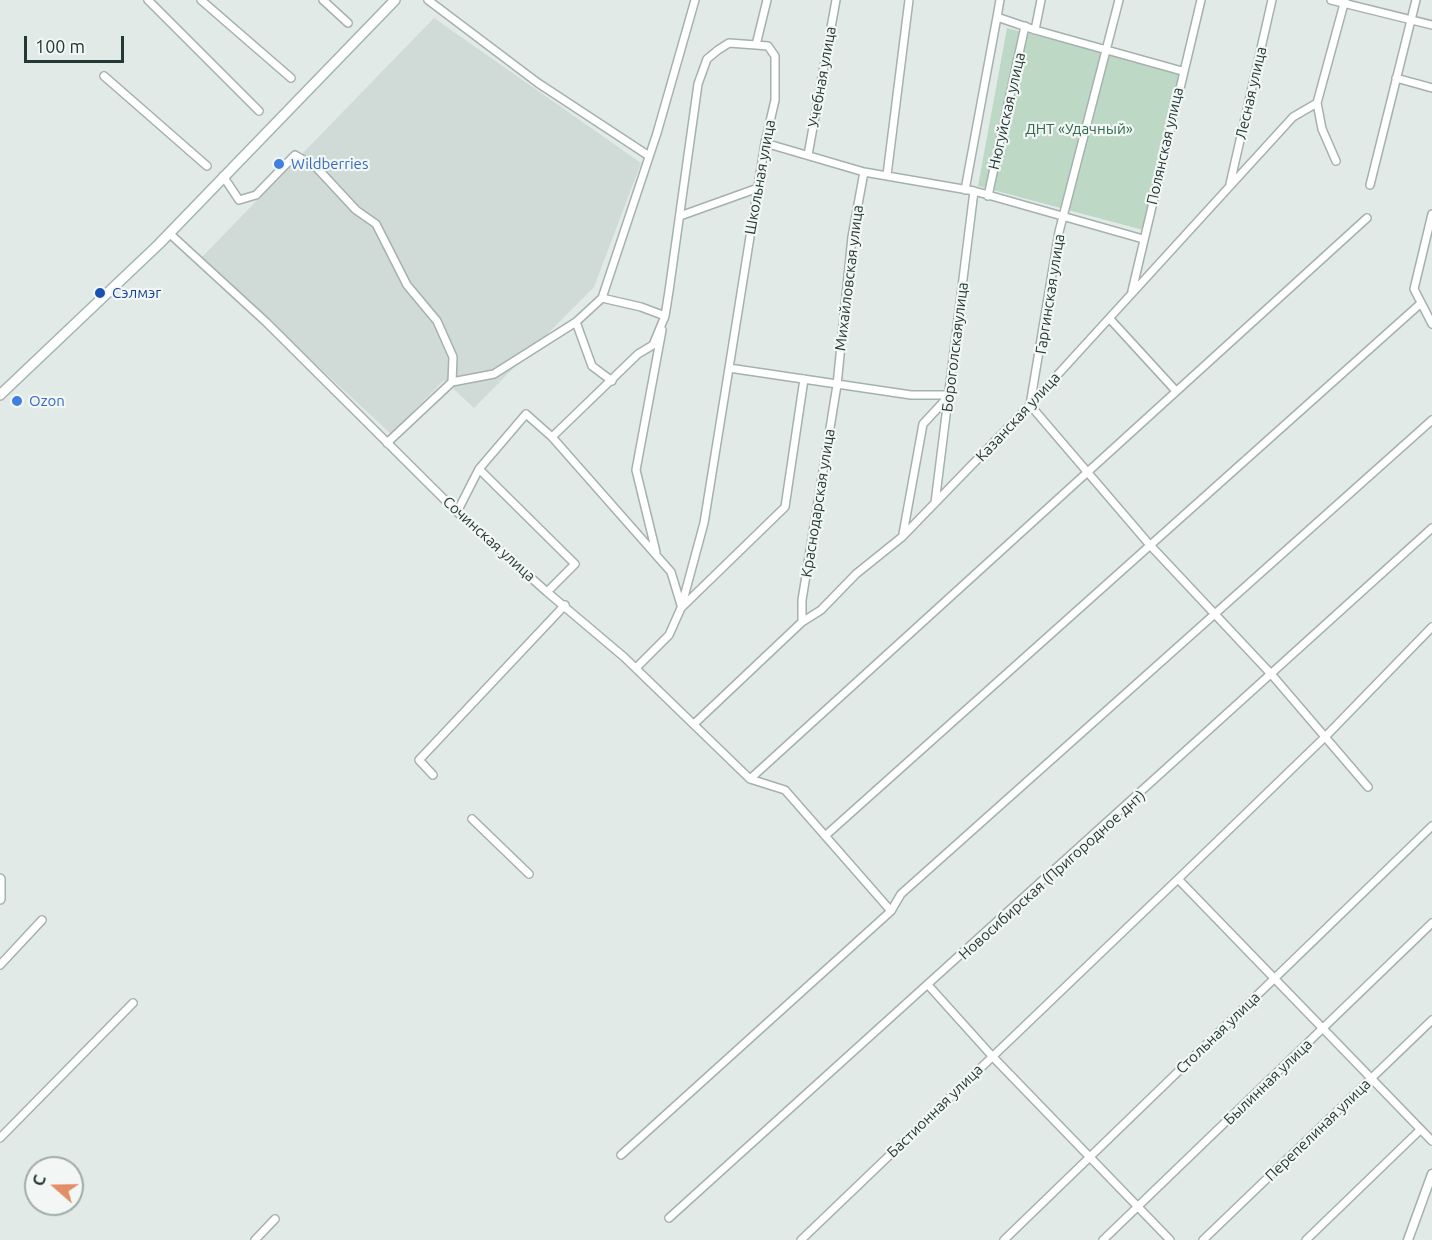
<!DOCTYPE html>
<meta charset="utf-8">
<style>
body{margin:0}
#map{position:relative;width:1432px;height:1240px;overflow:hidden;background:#e2eae7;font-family:Ubuntu,sans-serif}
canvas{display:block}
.north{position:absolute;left:24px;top:1156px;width:60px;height:60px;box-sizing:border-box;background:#f2f7f5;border:2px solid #a0aba8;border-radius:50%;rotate:290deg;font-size:16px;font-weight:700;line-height:24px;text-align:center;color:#243935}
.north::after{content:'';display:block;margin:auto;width:21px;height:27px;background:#e28e68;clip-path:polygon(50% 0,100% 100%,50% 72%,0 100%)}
.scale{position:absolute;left:24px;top:36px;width:100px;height:27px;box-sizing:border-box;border:3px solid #243935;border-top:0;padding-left:8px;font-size:18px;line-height:21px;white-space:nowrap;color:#243935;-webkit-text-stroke:4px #f2f7f5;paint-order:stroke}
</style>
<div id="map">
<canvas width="1432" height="1240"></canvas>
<div class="north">С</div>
<div class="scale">100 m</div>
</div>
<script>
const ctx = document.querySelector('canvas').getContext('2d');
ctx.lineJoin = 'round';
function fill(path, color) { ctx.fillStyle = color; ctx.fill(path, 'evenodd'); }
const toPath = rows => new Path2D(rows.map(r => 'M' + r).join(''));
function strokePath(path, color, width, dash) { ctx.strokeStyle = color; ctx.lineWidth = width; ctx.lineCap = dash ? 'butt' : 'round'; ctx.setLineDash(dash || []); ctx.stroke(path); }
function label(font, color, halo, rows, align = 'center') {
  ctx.font = font + ' Ubuntu,sans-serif'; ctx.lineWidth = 4.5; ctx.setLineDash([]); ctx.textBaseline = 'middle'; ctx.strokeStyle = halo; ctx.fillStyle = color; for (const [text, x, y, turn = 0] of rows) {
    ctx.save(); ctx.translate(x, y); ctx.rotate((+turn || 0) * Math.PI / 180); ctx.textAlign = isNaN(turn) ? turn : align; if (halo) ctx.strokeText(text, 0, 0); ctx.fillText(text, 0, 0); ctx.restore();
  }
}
const built = toPath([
 [434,18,641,163,594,287,474,408,444,380,391,434,201,258]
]);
const green = toPath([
 [1007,28,1179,73,1143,230,978,186]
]);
const minor = toPath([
 [148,0,259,111],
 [201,0,291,78],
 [323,0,348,23],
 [428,0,538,83,649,156],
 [1000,0,997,17,1035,30,1182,71],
 [1119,0,1059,232,1030,405,1149,544,1272,675,1368,787],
 [1331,0,1432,25],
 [1035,30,1041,0],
 [104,76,207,166],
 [1396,78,1432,88],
 [765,143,864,172,974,191,1143,239],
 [808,155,836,0],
 [1336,161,1322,129,1317,103,1345,0],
 [887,175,909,0],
 [223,176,239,200,256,195,295,155,317,168,356,210,376,224,407,285,437,321,453,357,452,382,387,443],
 [1230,184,1272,0],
 [1370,185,1416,0],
 [965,190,997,17],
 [988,196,1025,26],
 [1432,214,1414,289,1432,324],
 [680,216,758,188],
 [169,233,266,322,457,512,547,592,575,564,479,469],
 [1132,291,1201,0],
 [602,298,641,307,665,316,664,319],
 [1110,319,1176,391],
 [576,322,592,366,612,381],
 [729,368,765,143,775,100,775,56,768,46,756,45,767,0],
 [452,382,494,374,576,322,602,298,657,133,695,0],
 [552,437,638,354,653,345,665,316,669,291,698,84,707,59,718,50,729,43,756,45],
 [935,503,974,191],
 [457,512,479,469,526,414,552,437,671,572,681,605],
 [903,534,923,424,949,396],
 [656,552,636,470,662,330],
 [547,592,624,657,750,779,785,790,891,911],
 [681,608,704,523,729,368,911,395,950,395],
 [802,622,802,600,837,385,852,237,864,172],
 [636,668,669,635,681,608,785,507,804,379],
 [694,724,802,622,821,610,856,574,902,537,1030,405,1293,117,1317,103],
 [433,775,419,760,565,605],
 [750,779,1367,218],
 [472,819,529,874],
 [825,836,1420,304],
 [1178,879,1432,1141],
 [0,965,42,920],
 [929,986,992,1056,1170,1240],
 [0,1138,133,1003],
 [621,1155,891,911,901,894,1432,420],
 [669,1218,1432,528],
 [255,1240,275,1219],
 [801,1240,1178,879,1326,736,1432,627],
 [1004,1240,1432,826],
 [1103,1240,1432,923],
 [1203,1240,1432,1020],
 [1306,1240,1419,1131]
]);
const tertiary = toPath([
 [1408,1240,1432,1174]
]);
const secondary = toPath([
 [0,395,159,244,395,0],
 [0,879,0,899]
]);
const markers = [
 [279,164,6,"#3f7fe0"],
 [100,293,6,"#1a4fb4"],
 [17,401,6,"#3f7fe0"]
];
const streetNames = [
 ["Учебная улица",822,77,-80],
 ["Лесная улица",1251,93,-77],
 ["Нюгуйская улица",1007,111,-77],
 ["Полянская улица",1165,146,-77],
 ["Школьная улица",760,177,-80],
 ["Михайловская улица",849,278,-83],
 ["Гаргинская улица",1050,294,-81],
 ["Бороголскаяулица",955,347,-83],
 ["Казанская улица",1018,417,-47],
 ["Краснодарская улица",818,503,-81],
 ["Сочинская улица",489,539,42],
 ["Новосибирская (Пригородное днт)",1052,875,-42],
 ["Стольная улица",1218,1033,-44],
 ["Былинная улица",1268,1082,-44],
 ["Бастионная улица",935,1111,-44],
 ["Перепелиная улица",1318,1130,-44]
];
const parkNames = [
 ["ДНТ «Удачный»",1079,129]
];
const shopNames = [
 ["Wildberries",291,164],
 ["Ozon",29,401]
];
const transitNames = [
 ["Сэлмэг",112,293]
];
fill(built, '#d0dad6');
fill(green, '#bdd9c6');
strokePath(minor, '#a5b1ae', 10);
strokePath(tertiary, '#a5b1ae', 11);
strokePath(secondary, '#a2b5af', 12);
strokePath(minor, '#fff', 7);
strokePath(tertiary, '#fff', 8);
strokePath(secondary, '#fff', 9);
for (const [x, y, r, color] of markers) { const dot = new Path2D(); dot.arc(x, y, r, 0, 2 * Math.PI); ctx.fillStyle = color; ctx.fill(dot); strokePath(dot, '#f2f7f5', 2); }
label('15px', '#243935', '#f2f7f5', streetNames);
label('15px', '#336b4c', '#f2f7f5', parkNames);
label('15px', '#366cbe', '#f2f7f5', shopNames, 'left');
label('15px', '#164399', '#f2f7f5', transitNames, 'left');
</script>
